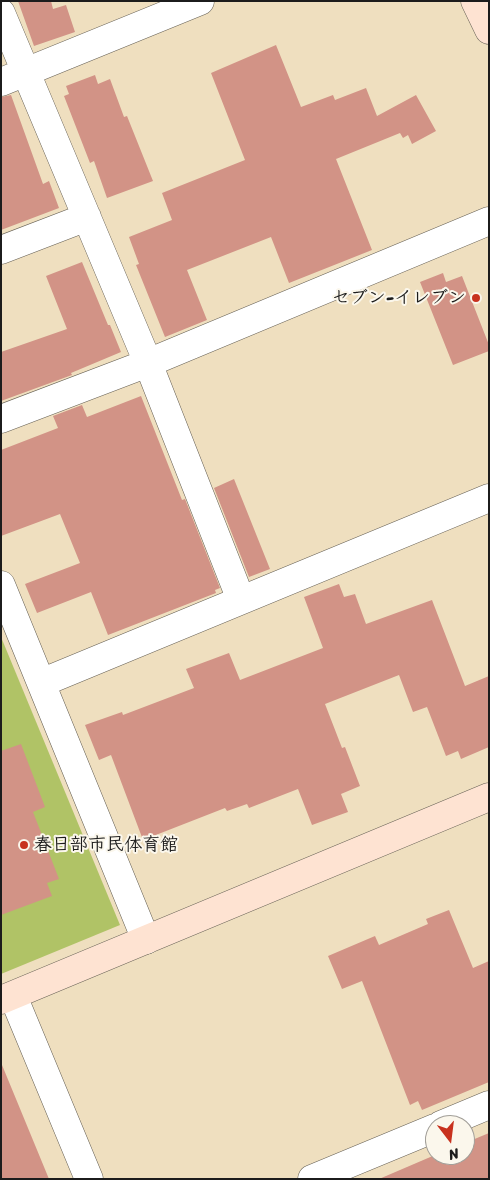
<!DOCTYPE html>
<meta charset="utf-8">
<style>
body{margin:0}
#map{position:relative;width:490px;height:1180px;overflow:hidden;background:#efdfbf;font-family:Sriracha,sans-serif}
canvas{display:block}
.frame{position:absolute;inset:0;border:2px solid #1c1c1c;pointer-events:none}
.north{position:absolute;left:425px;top:1115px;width:50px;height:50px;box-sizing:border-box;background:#fbf7ec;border:1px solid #a29f99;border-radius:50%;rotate:165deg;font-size:14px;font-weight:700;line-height:20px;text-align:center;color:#1c1c1c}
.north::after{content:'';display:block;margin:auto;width:18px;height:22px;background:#c8321e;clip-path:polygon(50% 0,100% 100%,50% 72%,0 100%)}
</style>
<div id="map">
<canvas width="490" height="1180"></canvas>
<div class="frame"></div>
<div class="north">N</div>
</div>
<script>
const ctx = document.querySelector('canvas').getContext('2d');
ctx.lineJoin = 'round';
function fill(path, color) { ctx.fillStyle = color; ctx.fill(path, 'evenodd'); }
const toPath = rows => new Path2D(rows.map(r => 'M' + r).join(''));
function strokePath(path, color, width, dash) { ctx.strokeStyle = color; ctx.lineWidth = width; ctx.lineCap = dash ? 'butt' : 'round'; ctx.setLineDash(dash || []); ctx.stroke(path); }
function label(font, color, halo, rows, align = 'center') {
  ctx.font = font + ' Sriracha,"Klee One",sans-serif'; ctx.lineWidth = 4; ctx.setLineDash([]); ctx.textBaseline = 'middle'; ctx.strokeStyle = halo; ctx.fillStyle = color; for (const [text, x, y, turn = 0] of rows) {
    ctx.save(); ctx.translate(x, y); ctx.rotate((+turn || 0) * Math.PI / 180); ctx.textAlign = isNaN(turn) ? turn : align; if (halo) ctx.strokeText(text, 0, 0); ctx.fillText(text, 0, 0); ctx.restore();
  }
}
const green = toPath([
 [1,637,120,925,1,974]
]);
const building = toPath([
 [18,1,51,1,53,9,66,5,75,32,34,46],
 [276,45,301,107,333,95,335,100,366,88,377,116,416,95,436,131,412,144,408,135,403,138,400,133,336,159,372,250,289,283,271,237,187,270,207,320,165,337,136,265,139,264,129,237,172,220,162,193,245,160,211,73],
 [95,75,98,84,110,79,124,117,127,116,153,181,107,198,94,161,90,163,64,96,69,94,66,86],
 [11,95,43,184,49,181,59,208,1,230,1,97],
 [82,262,108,325,110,325,121,352,71,373,72,375,1,401,1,352,67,329,46,276],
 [443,273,446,282,462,276,489,345,489,351,453,365,420,282],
 [141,396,182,500,185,499,220,588,215,590,216,593,108,635,91,592,37,613,25,584,80,563,60,514,1,536,1,450,58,428,53,416,82,405,87,417],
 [234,479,270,569,249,577,214,488],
 [339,584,344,597,355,594,366,624,432,600,465,686,489,676,489,747,461,759,458,751,446,756,427,707,413,712,399,675,325,704,342,748,345,747,360,786,341,794,348,812,312,825,298,789,249,808,247,804,227,811,225,808,143,840,111,755,99,760,85,725,122,712,123,715,194,688,186,669,229,653,240,680,323,648,304,597],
 [21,744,45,807,33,812,59,879,47,883,52,896,1,915,1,751],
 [449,910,473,968,489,961,489,1082,422,1110,418,1101,410,1105,362,981,342,989,328,956,375,936,379,945,428,924,426,919],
 [1,1065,2,1065,49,1179,1,1179],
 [489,1133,489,1179,379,1179,435,1155,465,1155,465,1143]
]);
const street = toPath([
 [1,13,148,363,241,600],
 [1,82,200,1],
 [1,250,87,217],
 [1,419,148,363,489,221],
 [1,585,146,940],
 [41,683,489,498],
 [13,996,89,1179],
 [441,1125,489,1105],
 [312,1179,435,1128]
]);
const secondary = toPath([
 [475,1,489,30],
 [1,1000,489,797]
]);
const markers = [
 [476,298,5,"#c8321e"],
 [24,845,5,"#c8321e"]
];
const poiNames = [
 ["セブン-イレブン",466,298],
 ["春日部市民体育館",34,845,"left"]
];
fill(green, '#b0c366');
fill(building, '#d29386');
strokePath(street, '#666055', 29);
strokePath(secondary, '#666055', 29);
strokePath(street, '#fff', 28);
strokePath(secondary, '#fee3d2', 28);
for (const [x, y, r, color] of markers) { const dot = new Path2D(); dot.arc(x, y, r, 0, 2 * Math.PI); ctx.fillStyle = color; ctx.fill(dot); strokePath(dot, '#fbf7ec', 2); }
label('bold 18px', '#1c1c1c', '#fbf7ec', poiNames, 'right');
</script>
